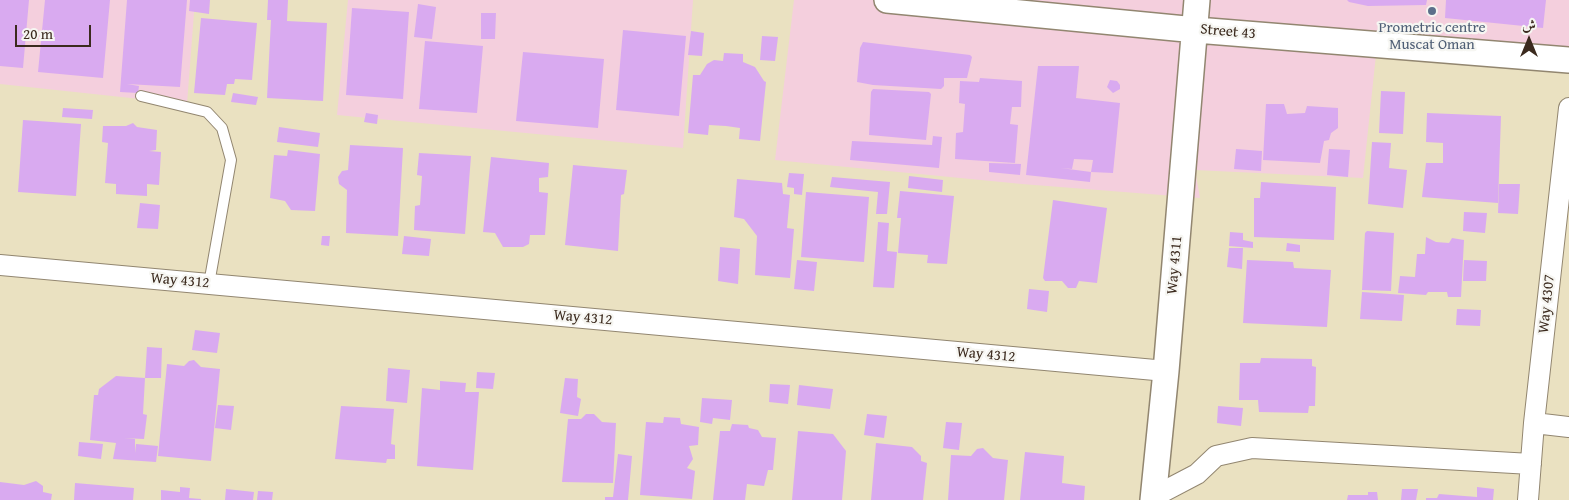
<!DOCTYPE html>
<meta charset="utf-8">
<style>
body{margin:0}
#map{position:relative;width:1569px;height:500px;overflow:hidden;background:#eae1c1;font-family:"Gentium Book Plus",Amiri,serif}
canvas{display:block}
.north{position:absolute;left:1504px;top:15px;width:50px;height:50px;-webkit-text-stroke:4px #f6f6f2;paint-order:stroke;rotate:0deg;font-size:14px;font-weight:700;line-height:20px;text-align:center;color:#3b2a1e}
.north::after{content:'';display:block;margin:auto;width:18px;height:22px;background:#3b2a1e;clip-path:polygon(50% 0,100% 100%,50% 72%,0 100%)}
.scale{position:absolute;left:15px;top:25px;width:76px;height:22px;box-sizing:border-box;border:2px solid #3b2a1e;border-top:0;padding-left:6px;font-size:15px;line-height:18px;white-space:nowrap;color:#3b2a1e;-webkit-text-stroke:4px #f6f6f2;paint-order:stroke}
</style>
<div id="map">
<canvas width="1569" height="500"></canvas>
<div class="north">ش</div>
<div class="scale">20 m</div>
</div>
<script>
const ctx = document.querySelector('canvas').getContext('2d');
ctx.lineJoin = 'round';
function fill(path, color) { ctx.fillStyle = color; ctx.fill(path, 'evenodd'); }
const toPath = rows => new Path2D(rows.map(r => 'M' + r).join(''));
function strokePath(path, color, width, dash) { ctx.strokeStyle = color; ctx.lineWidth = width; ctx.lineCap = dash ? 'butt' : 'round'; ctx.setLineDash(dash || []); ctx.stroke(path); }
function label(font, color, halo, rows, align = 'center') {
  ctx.font = font + ' "Gentium Book Plus",serif'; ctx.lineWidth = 4.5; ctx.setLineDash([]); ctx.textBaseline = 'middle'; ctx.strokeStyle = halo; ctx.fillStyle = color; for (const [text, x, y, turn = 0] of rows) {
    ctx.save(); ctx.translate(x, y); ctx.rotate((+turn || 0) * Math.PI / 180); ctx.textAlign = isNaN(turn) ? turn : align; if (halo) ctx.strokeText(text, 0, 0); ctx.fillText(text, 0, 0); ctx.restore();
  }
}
const built = toPath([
 [0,0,195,0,187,104,0,84],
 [348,0,693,0,683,148,337,115],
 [794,0,1569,0,1569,61,1377,45,1363,178,1195,170,1200,198,1022,184,775,160]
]);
const building = toPath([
 [0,0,29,0,23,68,0,66],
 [45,0,110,0,103,78,38,72],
 [127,0,187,0,180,87,127,84,139,86,138,93,120,92],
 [190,0,210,0,209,14,189,11],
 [268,0,288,0,287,21,327,23,323,101,267,98,271,20,267,20],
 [1347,0,1427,0,1426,5,1368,6,1349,2],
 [1446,0,1546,0,1543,28,1445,18],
 [418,4,436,7,432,39,414,37],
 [352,8,409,12,403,99,346,95],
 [481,13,496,13,495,39,481,39],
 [201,18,257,23,252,80,235,79,234,84,227,84,225,95,194,93],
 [623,30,686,36,679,116,616,110],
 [691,31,704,33,702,56,688,55],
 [762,36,778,37,775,61,760,60],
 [425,41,483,46,477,113,419,109],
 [863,42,970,55,972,57,967,78,944,78,944,86,941,89,873,85,857,82,860,48],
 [523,52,604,59,598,128,516,121],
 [724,53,743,54,743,62,755,67,764,81,766,82,760,141,739,139,740,128,726,126,709,125,708,135,688,133,693,75,700,75,707,64,714,60,723,61],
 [1038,66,1079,66,1076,98,1120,103,1113,173,1091,172,1093,160,1074,159,1072,169,1061,168,1091,172,1090,182,1026,175],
 [980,78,1022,81,1021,107,1012,107,1010,124,1018,125,1015,163,955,159,956,133,963,132,965,104,959,103,960,81,979,82],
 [1110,80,1117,81,1120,85,1120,89,1113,93,1107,87],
 [873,89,929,92,931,94,926,140,869,135,871,92],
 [1381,91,1405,92,1403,134,1379,133],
 [233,93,258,97,256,105,231,102],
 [1266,104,1284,104,1287,114,1305,113,1307,106,1338,108,1338,128,1331,133,1329,140,1324,141,1320,163,1263,160],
 [63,108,93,110,92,119,62,117],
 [366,113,378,115,377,124,364,122],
 [1427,113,1501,116,1498,203,1422,197,1426,163,1443,163,1443,143,1426,142],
 [23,120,81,124,76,196,18,192],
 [133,123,137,127,157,130,156,150,149,151,161,152,159,185,147,184,147,196,116,194,116,184,105,183,108,143,102,142,103,126,126,126],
 [279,127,320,133,318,147,277,142],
 [933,136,942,137,939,168,850,160,852,141,932,145],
 [1372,142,1391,143,1389,168,1407,170,1403,208,1368,204],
 [350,145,403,148,398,236,346,233,347,190,339,184,338,177,342,171,348,170],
 [1236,149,1262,151,1261,171,1234,169],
 [1329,149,1350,150,1348,177,1327,175],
 [288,150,320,154,315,211,291,210,285,201,270,198,274,155,287,156],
 [419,153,471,156,465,234,414,230,415,206,420,205,422,176,417,175],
 [491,157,549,163,548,177,539,178,539,192,548,193,545,235,530,235,529,244,523,247,503,247,495,233,483,232],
 [989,163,1021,164,1020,175,989,172],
 [573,165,627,170,624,194,621,195,618,251,565,245],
 [789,173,804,174,802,195,794,194,794,188,787,187],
 [909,176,943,180,942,192,908,188],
 [832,177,890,182,887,214,876,214,878,192,830,187],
 [737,179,782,183,783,194,790,195,787,228,794,229,790,278,755,275,757,236,744,219,734,217],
 [1261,182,1336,187,1334,240,1254,237,1254,198,1260,198],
 [1499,184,1520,184,1518,214,1498,213],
 [900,191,954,196,947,264,927,263,928,255,898,253,901,218,897,218],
 [806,192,869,197,864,262,801,257],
 [1053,200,1107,208,1097,283,1079,281,1076,288,1068,288,1062,281,1045,281,1043,278],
 [140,203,160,205,158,229,137,228],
 [1464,212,1487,213,1485,233,1463,231],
 [878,222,889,223,887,251,897,252,894,288,873,287],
 [1367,231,1394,233,1391,291,1362,290,1365,233],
 [1230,232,1243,233,1243,240,1253,242,1253,248,1229,246],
 [322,236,330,236,329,246,321,245],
 [404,236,431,239,429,256,402,254],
 [1426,237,1436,242,1449,243,1452,238,1464,240,1461,297,1448,297,1447,292,1428,292,1426,295,1398,293,1400,276,1415,277,1417,254,1425,254],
 [1287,243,1300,245,1300,252,1286,251],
 [720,247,740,249,738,284,718,281],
 [1229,248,1243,248,1242,269,1227,267],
 [797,260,817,262,814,291,794,289],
 [1247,260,1293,262,1294,268,1331,270,1327,327,1243,323],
 [1464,260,1487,261,1486,281,1463,281],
 [1029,289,1049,291,1047,312,1027,309],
 [1362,292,1404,295,1402,321,1360,319],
 [1457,309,1481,310,1480,326,1456,325],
 [195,330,220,333,217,353,192,350],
 [147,347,162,348,161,378,145,378],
 [1261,358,1312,359,1312,366,1316,367,1315,406,1309,406,1308,413,1259,412,1258,400,1239,400,1240,363,1260,363],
 [194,360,201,367,220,369,211,461,158,456,167,364,184,366,189,361],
 [388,368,410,370,407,403,386,401],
 [477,372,495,373,493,389,476,388],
 [116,376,145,378,143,414,147,415,144,439,124,438,135,439,135,453,136,444,158,446,156,462,113,459,116,443,90,440,94,395,98,395,99,389],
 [565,378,578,379,577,397,581,399,578,416,560,413],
 [440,381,466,383,465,392,479,392,473,470,417,466,422,388,440,390],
 [770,384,790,385,788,404,769,402],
 [799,385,833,389,830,409,797,405],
 [702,398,732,400,730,420,713,418,712,424,700,422],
 [218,405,234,406,231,430,215,428],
 [341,406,394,409,391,444,395,445,395,459,387,459,386,463,335,459],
 [1218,406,1243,408,1241,426,1217,423],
 [586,414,594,414,602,422,616,423,613,483,562,482,568,419,581,419],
 [867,414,887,416,884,438,864,435],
 [664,417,680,418,681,424,699,427,698,445,689,446,693,459,687,468,695,471,692,499,640,495,646,422,663,423],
 [946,422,962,423,959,450,943,448],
 [732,424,748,425,749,428,758,430,762,437,776,438,773,470,768,470,764,486,747,484,745,500,713,500,720,431,730,431],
 [798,431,833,434,846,451,842,500,792,500],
 [79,442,103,444,101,459,78,456],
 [876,443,912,447,921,456,921,461,927,463,923,500,871,500],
 [983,448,993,458,1008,460,1004,500,948,500,951,455,971,456,977,449],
 [1025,452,1064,456,1062,483,1085,486,1084,500,1020,500],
 [618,454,632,456,628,500,605,500,605,497,613,497],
 [36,481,43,486,43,492,52,494,51,500,0,500,0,482,24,485],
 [75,483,134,488,133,500,74,500],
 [180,487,190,488,189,498,201,499,201,500,161,500,161,490,180,492],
 [1477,487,1494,489,1493,500,1426,500,1426,498,1437,498,1439,494,1477,497],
 [226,489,254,492,253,500,225,500],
 [1402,489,1418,489,1416,500,1401,500],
 [258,491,273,492,272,500,257,500],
 [1368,492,1377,492,1378,500,1347,500,1348,495,1368,495]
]);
const service = toPath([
 [141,96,207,112,222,128,231,160,209,284]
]);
const minor = toPath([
 [0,265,1166,371],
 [1534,423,1569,427],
 [1153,497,1197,474,1216,456,1252,448,1531,464],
 [1528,500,1534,423,1569,108]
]);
const tertiary = toPath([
 [887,0,1196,30,1569,60],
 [1153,500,1166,371,1197,0]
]);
const markers = [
 [1432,11,5,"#5c6f8a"]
];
const serviceNames = [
 ["Prometric centre",1432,28],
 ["Muscat Oman",1432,45]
];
const streetNames = [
 ["Street 43",1228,32,5],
 ["Way 4311",1175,265,-85],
 ["Way 4312",180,281,5],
 ["Way 4307",1547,304,-84],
 ["Way 4312",583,318,5],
 ["Way 4312",986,355,5]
];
fill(built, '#f4cfdd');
fill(building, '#d9aaf0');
strokePath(service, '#928670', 12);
strokePath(minor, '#928670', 22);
strokePath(tertiary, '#928670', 28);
strokePath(service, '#fff', 10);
strokePath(minor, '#fff', 20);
strokePath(tertiary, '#fff', 25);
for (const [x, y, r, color] of markers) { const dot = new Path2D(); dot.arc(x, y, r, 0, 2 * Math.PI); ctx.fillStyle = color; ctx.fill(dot); strokePath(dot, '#f6f6f2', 2); }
label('15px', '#4e5e75', '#f6f6f2', serviceNames);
label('15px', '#3b2a1e', '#f6f6f2', streetNames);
</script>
